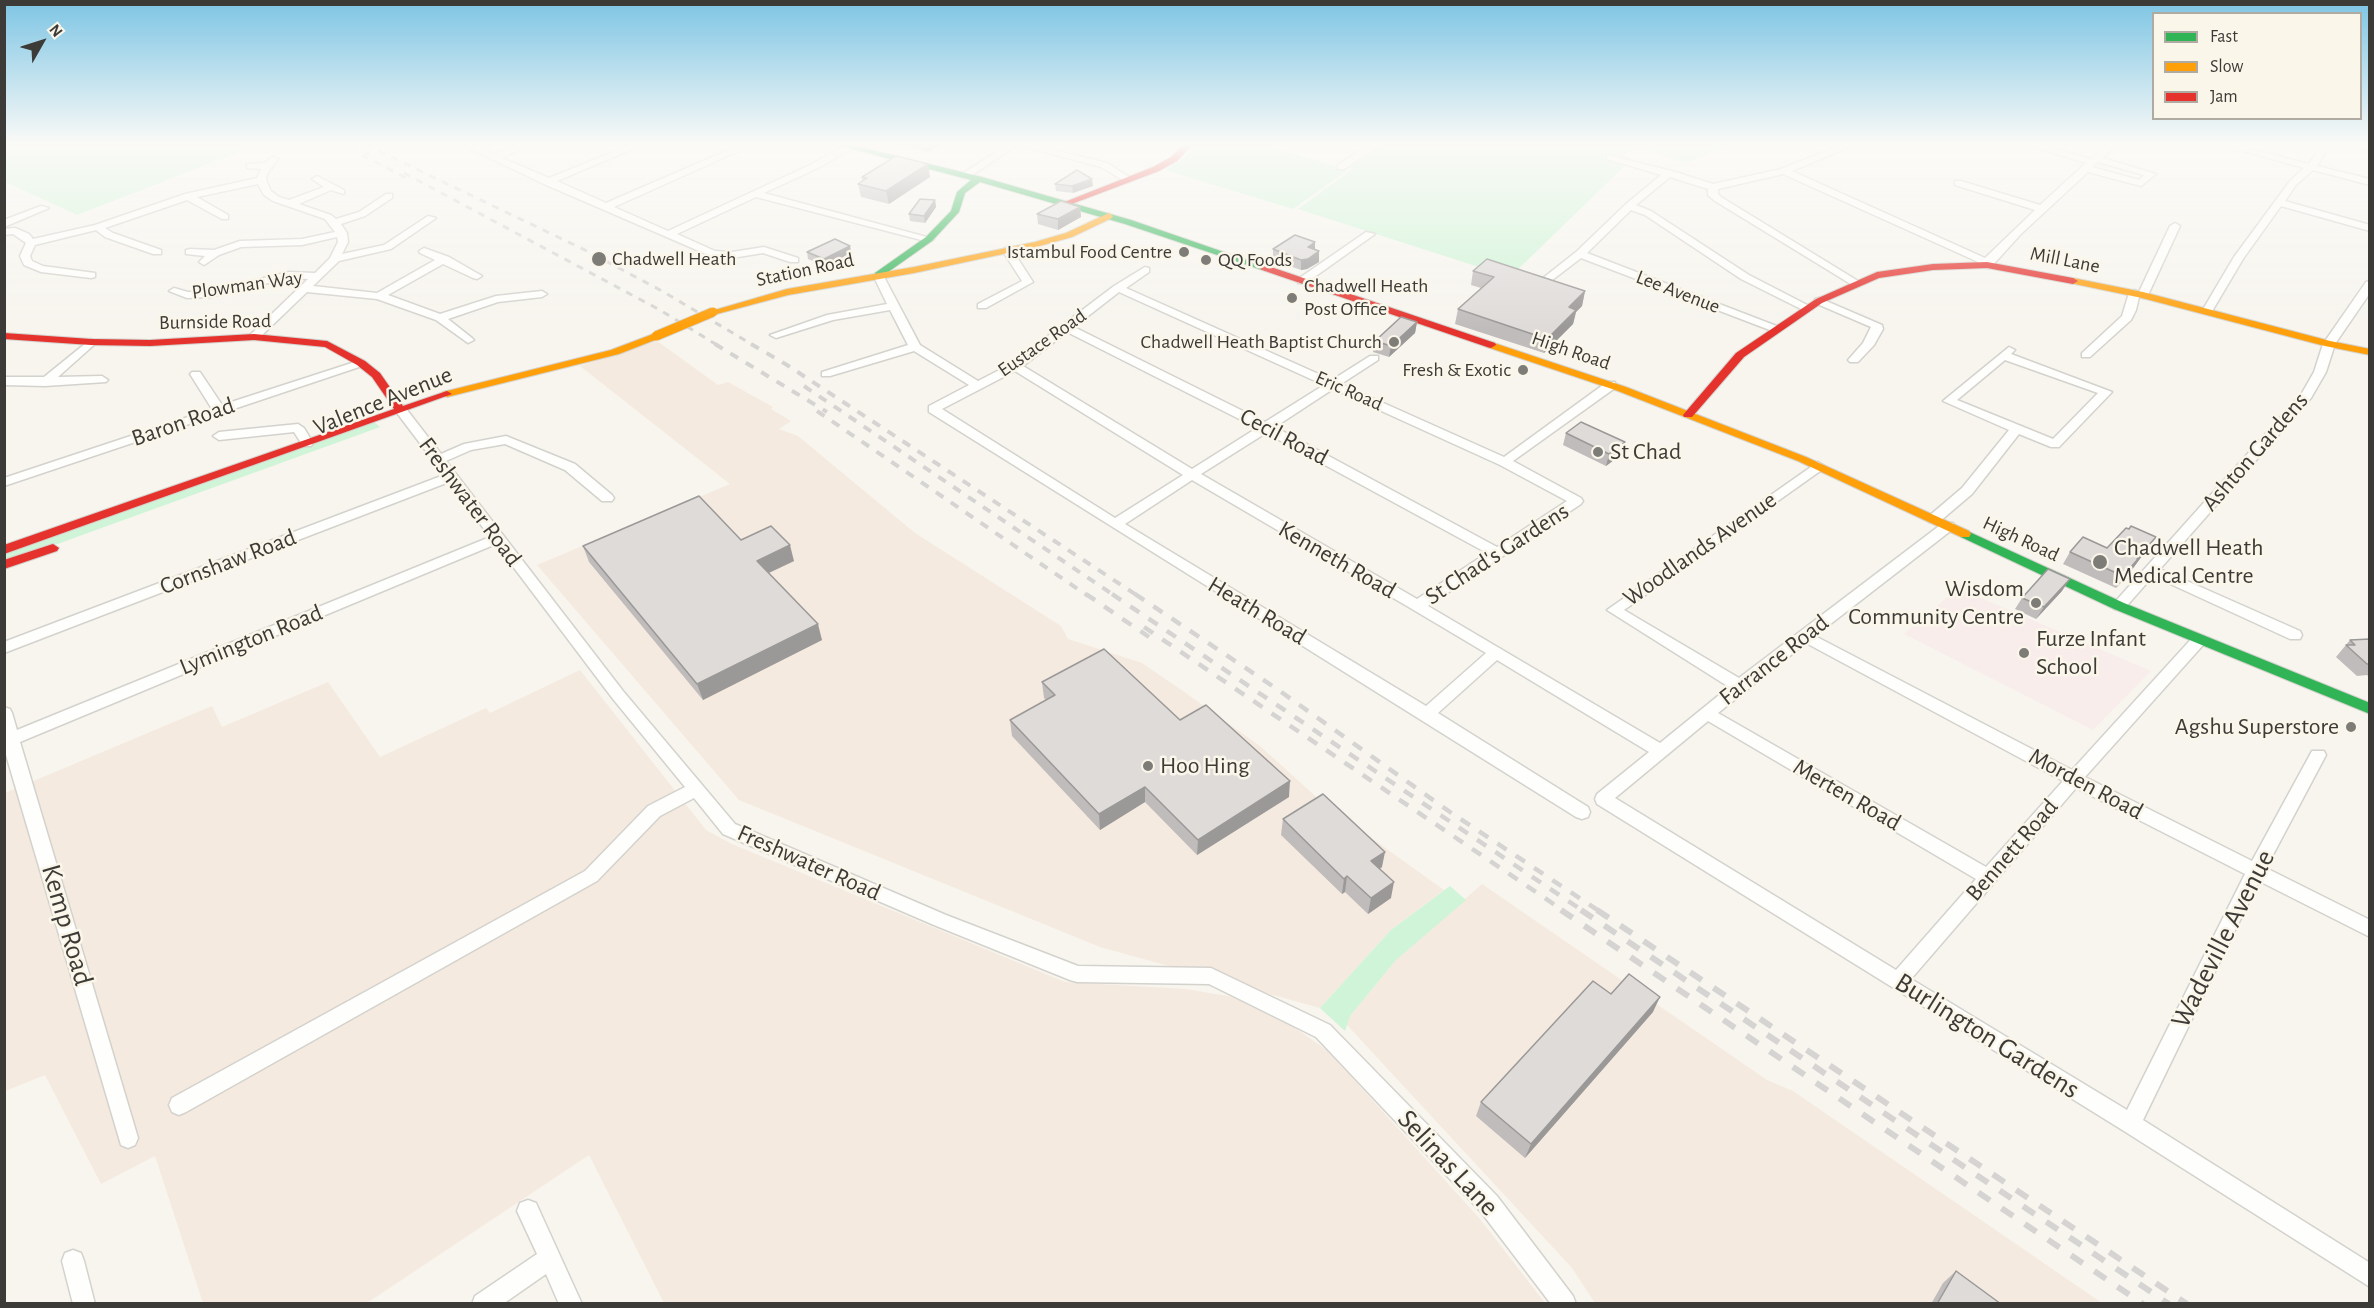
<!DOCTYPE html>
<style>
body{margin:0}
#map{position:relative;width:2374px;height:1308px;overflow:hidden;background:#f7f5ee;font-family:"Alegreya Sans",sans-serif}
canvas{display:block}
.frame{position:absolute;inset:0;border:6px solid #3d3b37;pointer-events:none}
.legend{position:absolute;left:2152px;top:12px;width:210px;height:108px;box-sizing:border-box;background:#fbf6ea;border:2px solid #afaba2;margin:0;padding:8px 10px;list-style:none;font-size:18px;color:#3d3b37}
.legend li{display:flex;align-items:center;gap:12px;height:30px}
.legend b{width:30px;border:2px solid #afaba2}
.north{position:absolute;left:12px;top:12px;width:60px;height:60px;-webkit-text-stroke:4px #fbf6ea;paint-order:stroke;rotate:51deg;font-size:16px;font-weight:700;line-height:24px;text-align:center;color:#3d3b37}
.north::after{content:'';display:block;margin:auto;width:21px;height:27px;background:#3d3b37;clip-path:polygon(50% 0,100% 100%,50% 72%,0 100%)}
</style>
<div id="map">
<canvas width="2374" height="1308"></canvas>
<div class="frame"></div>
<ul class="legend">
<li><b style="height:8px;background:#30b455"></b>Fast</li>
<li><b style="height:8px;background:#ff9f0a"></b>Slow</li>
<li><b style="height:8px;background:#e5322d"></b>Jam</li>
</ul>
<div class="north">N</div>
</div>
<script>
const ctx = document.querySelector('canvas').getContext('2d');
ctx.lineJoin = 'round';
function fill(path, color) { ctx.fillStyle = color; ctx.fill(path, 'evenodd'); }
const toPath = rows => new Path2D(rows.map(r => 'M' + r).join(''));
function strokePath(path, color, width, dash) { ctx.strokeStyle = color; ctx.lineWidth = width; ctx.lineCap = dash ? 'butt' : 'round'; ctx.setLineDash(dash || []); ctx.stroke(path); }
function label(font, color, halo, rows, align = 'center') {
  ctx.font = font + ' "Alegreya Sans",sans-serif'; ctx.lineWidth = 5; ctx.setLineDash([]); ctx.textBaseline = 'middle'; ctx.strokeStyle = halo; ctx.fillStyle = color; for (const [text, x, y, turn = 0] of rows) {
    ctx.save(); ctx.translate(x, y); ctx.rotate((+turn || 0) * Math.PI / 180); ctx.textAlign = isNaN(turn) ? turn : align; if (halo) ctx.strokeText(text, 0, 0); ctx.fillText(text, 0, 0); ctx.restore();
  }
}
const industrial = toPath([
 [657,341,718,385,728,382,773,407,771,409,791,421,779,429,798,436,915,533,1061,626,1068,639,1142,663,1183,691,1260,746,1324,804,1444,890,1391,930,1320,1008,1100,947,739,800,537,565,730,484,580,366],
 [580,670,706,830,732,844,1065,982,1186,989,1251,1000,1275,1014,1328,1051,1480,1219,1545,1303,664,1303,589,1155,367,1303,203,1303,155,1156,101,1184,45,1075,5,1091,5,793,212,706,222,727,328,682,380,757,486,708,490,713],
 [1482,884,1767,1080,1793,1091,2102,1303,1595,1303,1572,1268,1347,1025,1350,1016,1396,960]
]);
const education = toPath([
 [1958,588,2151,671,2093,730,1904,634]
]);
const green = toPath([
 [13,145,258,145,77,215,5,182,5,148],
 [1196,145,1266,145,1348,170,1293,209,1165,170,1184,158],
 [1383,145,1729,145,1685,164,1640,146,1623,155,1632,159,1510,277,1298,209,1351,170,1350,167],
 [374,422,380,427,5,563,5,553],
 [1450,886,1466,900,1396,960,1350,1016,1345,1031,1320,1008,1391,930]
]);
const street = toPath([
 [462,145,474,145,494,154,517,145,530,145,502,158,549,178,630,145,642,145,557,181,606,203,740,145,752,145,614,207,668,231,812,164,845,145,851,145,851,149,818,168,764,193,934,239,929,242,756,197,677,234,715,251,732,252,764,247,798,258,798,262,790,262,763,253,732,258,713,257,544,184,462,145],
 [1007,145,1017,145,968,178,962,178,962,174,1007,145],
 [1018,145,1034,145,1107,163,1134,180,1126,182,1101,167,1018,145],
 [1369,145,1380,145,1344,169,1338,169,1338,165,1369,145],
 [1841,145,1854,145,1792,171,1985,258,2035,210,1955,185,1955,181,1961,181,2040,205,2086,163,2028,145,2043,145,2091,159,2106,145,2115,145,2103,158,2156,174,2141,186,2088,172,2021,234,1991,267,1987,268,1976,261,1783,174,1718,189,1718,194,1721,197,1858,281,1859,283,1854,286,1715,201,1708,195,1708,189,1670,177,1636,205,1651,211,1749,275,1811,307,1812,309,1807,312,1741,279,1645,215,1631,210,1587,253,1779,327,1779,331,1775,332,1581,258,1547,284,1543,285,1538,282,1576,252,1626,204,1661,175,1607,159,1607,155,1672,171,1713,184,1781,169,1841,145],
 [2098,162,2144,175,2139,180,2092,167,2098,162],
 [2221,145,2236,145,2309,164,2321,145,2330,145,2317,166,2370,179,2370,185,2313,170,2296,185,2285,201,2370,225,2370,231,2281,206,2243,259,2211,313,2203,313,2202,311,2234,257,2290,181,2304,168,2221,145],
 [2356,145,2370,145,2370,150,2357,147,2356,145],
 [273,156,278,159,267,174,266,180,271,191,279,197,289,200,324,187,312,179,317,176,344,190,344,194,331,190,299,204,331,215,336,219,359,212,386,194,392,194,392,198,365,216,341,224,347,233,348,242,342,254,384,245,428,216,436,218,391,249,339,261,313,286,377,293,435,260,420,253,419,251,424,248,449,257,482,276,477,279,473,278,443,264,388,295,440,314,496,296,542,291,547,294,542,297,498,302,448,319,472,338,474,340,468,343,436,320,377,299,307,292,258,339,250,339,250,335,308,279,289,278,210,297,187,298,169,291,174,288,188,292,210,291,289,272,315,273,330,258,338,242,337,237,302,245,241,247,219,255,204,265,199,262,205,256,186,254,186,250,190,249,214,250,240,241,302,239,335,232,325,219,273,201,264,195,258,184,197,197,228,215,228,219,222,219,187,200,105,228,113,233,161,250,161,254,153,254,105,237,96,230,35,245,30,256,32,261,43,266,95,273,95,277,91,278,41,272,24,265,20,256,26,243,13,234,4,235,4,229,15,228,29,234,33,239,95,225,185,194,257,178,261,169,247,168,247,164,265,163,273,156],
 [41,206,49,208,4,227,4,220,41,206],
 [2175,223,2180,226,2148,295,2143,298,2139,297,2136,310,2131,320,2090,357,2082,357,2082,353,2122,316,2129,293,2134,290,2139,292,2170,226,2175,223],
 [1366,232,1375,234,1306,283,1298,283,1298,279,1366,232],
 [1007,247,1011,248,1033,282,986,308,978,308,978,304,1022,281,1002,250,1007,247],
 [1145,267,1149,268,1149,272,1126,288,1332,380,1370,356,1378,356,1378,360,1341,384,1504,457,1607,382,1615,382,1615,388,1513,461,1581,498,1583,501,1581,504,1428,606,1660,743,1729,687,1607,610,1818,462,1824,466,1823,469,1624,610,1739,678,1943,523,1953,523,1955,526,1953,529,1815,636,2072,770,2194,636,2204,636,2206,640,2204,644,2085,777,2252,861,2312,751,2324,751,2326,755,2266,868,2370,920,2370,937,2259,881,2143,1120,2370,1263,2370,1287,2124,1131,1597,804,1595,799,1597,794,1649,752,1497,660,1438,713,1588,807,1590,812,1588,817,1582,819,1576,817,929,412,929,406,969,385,914,351,830,376,822,376,822,372,908,345,890,310,833,320,776,338,770,335,827,315,887,304,873,275,878,272,883,275,920,345,978,381,1011,364,1114,286,1145,267],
 [1119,292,1324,385,1265,422,1074,327,1119,292],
 [1067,332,1257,428,1192,469,1023,366,1067,332],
 [1015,371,1183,475,1115,518,942,409,1015,371],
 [1333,389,1500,465,1567,501,1497,547,1275,427,1333,389],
 [1266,433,1487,553,1417,599,1201,474,1266,433],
 [1192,480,1412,609,1486,653,1426,706,1125,524,1192,480],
 [1806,643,2063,781,1986,867,1718,713,1806,643],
 [1708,721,1976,879,1896,970,1615,798,1708,721],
 [2076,788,2245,874,2127,1110,1911,979,2076,788],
 [2370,281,2370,293,2335,344,2326,372,2311,398,2160,569,2300,631,2302,635,2300,639,2290,639,2153,576,2124,609,2114,609,2112,606,2114,603,2302,393,2314,372,2323,344,2366,282,2370,281],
 [1819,298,1882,325,1883,329,1874,345,1858,362,1850,362,1848,360,1863,343,1871,327,1815,303,1815,299,1819,298],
 [91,339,97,342,95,344,58,377,102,376,108,380,106,382,45,386,4,385,4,377,44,377,91,339],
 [2009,347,2015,350,2011,354,2112,392,2059,447,2051,447,2019,434,1972,494,1939,522,1929,522,1927,519,1929,516,1962,488,2009,430,1943,401,2009,347],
 [2005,360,2098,393,2053,439,1957,400,2005,360],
 [361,360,367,363,365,365,4,486,4,478,212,409,190,374,192,372,200,372,222,405,361,360],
 [400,405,404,406,441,454,464,444,506,436,575,464,612,495,614,498,612,501,602,501,565,470,505,444,471,450,446,461,623,691,735,824,946,915,1078,966,1211,968,1330,1025,1497,1196,1573,1296,1576,1304,1551,1304,1481,1212,1316,1037,1209,984,1077,982,1070,980,934,925,723,834,694,798,660,816,597,881,186,1112,179,1115,172,1112,169,1105,172,1098,585,871,648,806,685,787,613,699,496,544,20,742,138,1138,135,1145,128,1148,121,1145,4,748,4,707,10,709,12,713,17,730,490,537,449,482,4,653,4,642,444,475,394,409,400,405],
 [298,424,304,428,313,443,311,446,303,446,294,432,219,440,213,436,219,432,298,424],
 [528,1200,536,1203,582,1304,559,1304,546,1274,503,1304,472,1304,475,1296,537,1254,517,1211,520,1203,528,1200],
 [73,1250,81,1253,84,1261,95,1304,73,1304,62,1261,65,1253,73,1250]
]);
const fast = toPath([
 [837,145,852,145,982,177,1131,220,1270,268,1262,270,1125,224,980,182,965,193,959,212,932,241,881,277,875,277,875,273,926,237,951,211,957,192,971,180,837,145],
 [1965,530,2124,603,2370,703,2370,714,2114,609,1961,537,1959,534,1961,531,1965,530]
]);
const slow = toPath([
 [1109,213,1113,216,1112,218,1072,237,1036,247,914,273,788,295,713,315,708,312,787,289,914,267,1035,242,1066,233,1109,213],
 [2073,278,2143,292,2330,341,2370,349,2370,355,2325,346,2142,298,2070,283,2068,281,2073,278],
 [656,333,661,336,660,338,619,354,447,397,442,394,443,392,611,350,656,333],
 [1491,342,1626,387,1806,457,1969,531,1971,534,1969,537,1961,537,1798,461,1618,391,1487,347,1486,345,1491,342]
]);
const jam = toPath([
 [1183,145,1192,145,1177,161,1159,171,1069,205,1062,203,1153,167,1171,157,1183,145],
 [1987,262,2073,278,2078,281,2073,284,1987,268,1933,270,1879,278,1822,303,1744,357,1692,417,1684,417,1683,415,1736,353,1816,299,1877,272,1933,264,1987,262],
 [1265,265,1495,343,1496,345,1491,348,1487,347,1262,270,1260,268,1265,265],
 [4,333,91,339,150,340,254,334,327,341,365,361,380,373,403,406,447,391,452,394,4,554,4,545,394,409,372,377,357,365,325,347,254,340,150,346,91,345,4,339,4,333],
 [53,544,59,548,57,551,4,569,4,560,53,544]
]);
const railFar3 = toPath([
 [351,145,372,156],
 [366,145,583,249,662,291,753,345],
 [362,155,410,180],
 [404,173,660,310,717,345]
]);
const railFar2 = toPath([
 [715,344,827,412],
 [751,344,787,365,1138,596],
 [804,386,1115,596],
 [817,411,1088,596]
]);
const railFar1 = toPath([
 [1086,594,1149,637],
 [1112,594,1583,911],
 [1135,594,1277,689,1450,812,1599,911],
 [1144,627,1564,911]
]);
const rail = toPath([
 [1561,910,2143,1304],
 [1581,910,2169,1304],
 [1597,910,2187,1304]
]);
const slowBridge = toPath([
 [656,336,713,312]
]);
const wall = toPath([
 [900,145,940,145,928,152],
 [862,177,930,177,889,204,861,197,858,184,862,181],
 [1055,184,1093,186,1073,193,1056,191],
 [935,200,936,207,925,223,910,221,909,214],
 [1080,207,1081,217,1058,230,1038,224,1037,214],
 [1315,242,1315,249,1319,251,1319,262,1307,269,1301,270,1273,260,1273,249],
 [850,246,851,253,825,266,808,259,807,252],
 [1473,271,1585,291,1582,306,1576,312,1573,324,1544,353,1455,324,1458,309,1481,288,1471,285],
 [1417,322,1415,333,1389,357,1373,352,1375,341],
 [1566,433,1622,454,1606,466,1563,445],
 [2156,537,2131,571,2116,588,2063,564,2070,552,2107,548],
 [741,540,794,561,769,573,822,640,703,700,589,562,583,546],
 [2062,591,2036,619,2015,609,2022,598],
 [2370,639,2370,678,2367,675,2357,676,2336,657,2350,640],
 [1042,682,1180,720,1289,797,1197,855,1145,802,1100,830,1012,736,1010,720,1046,700,1044,698],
 [1283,819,1382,867,1380,869,1391,898,1368,914,1345,892,1342,894,1281,835],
 [1611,994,1653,1012,1525,1158,1476,1116,1481,1102],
 [1956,1271,2001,1304,1931,1304,1943,1283]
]);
const shadedWall = toPath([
 [927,145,940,145,928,152],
 [928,164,930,177,889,204,886,191],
 [1092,179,1093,186,1073,193,1072,186],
 [935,200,936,207,925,223,924,216],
 [1080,207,1081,217,1058,230,1058,219],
 [1315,242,1315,253,1308,247],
 [850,246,851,253,825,266,824,259],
 [1319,251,1319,262,1307,269,1301,270,1301,260],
 [1585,291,1582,306,1576,312,1573,324,1544,353,1547,339,1569,307],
 [1417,322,1415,333,1389,357,1391,346],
 [1625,442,1622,454,1606,466,1609,454],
 [2156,537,2131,571,2116,588,2137,559],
 [790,545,794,561,762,576,757,561],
 [2070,579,2062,591,2036,619,2044,607],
 [818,624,822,640,703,700,697,684],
 [1290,781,1289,797,1197,855,1198,840],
 [1145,787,1145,802,1100,830,1099,814],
 [1385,852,1382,867,1369,876,1371,861],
 [1347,876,1345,892,1342,894,1344,879],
 [1394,882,1391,898,1368,914,1371,898],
 [1660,997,1653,1012,1525,1158,1531,1144]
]);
const building = toPath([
 [896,156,928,164,886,191,858,184,867,178,862,177,896,156],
 [1077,170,1092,179,1072,186,1055,184,1077,170],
 [920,199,935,200,924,216,909,214,920,199],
 [1061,201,1080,207,1058,219,1037,214,1061,201],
 [1295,235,1315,242,1308,247,1319,251,1308,259,1301,260,1273,249,1295,235],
 [835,239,850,246,824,259,807,252,835,239],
 [1487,259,1585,291,1569,307,1576,310,1547,339,1458,309,1494,277,1473,271,1487,259],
 [1401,317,1417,322,1391,346,1375,341,1401,317],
 [1581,422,1625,442,1609,454,1566,433,1581,422],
 [699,496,741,540,771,526,790,545,757,561,818,624,697,684,583,546,699,496],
 [2131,526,2156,537,2137,559,2138,559,2123,576,2070,552,2083,537,2107,548,2126,528,2129,529,2131,526],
 [2048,569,2070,579,2044,607,2022,598,2048,569],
 [2370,639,2370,664,2367,664,2346,645,2355,645,2350,640,2370,639],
 [1104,649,1180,720,1206,705,1290,781,1198,840,1145,787,1099,814,1010,720,1055,695,1042,682,1104,649],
 [1323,794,1385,852,1371,861,1394,882,1371,898,1347,876,1344,879,1283,819,1323,794],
 [1629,974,1660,997,1531,1144,1481,1102,1593,981,1611,994,1629,974],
 [1956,1271,2001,1304,1937,1304,1956,1271]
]);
const markers = [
 [1184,252,6,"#7e7c77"],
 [599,259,8,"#7e7c77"],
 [1206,260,6,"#7e7c77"],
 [1292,298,6,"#7e7c77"],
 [1394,342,6,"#7e7c77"],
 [1523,370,6,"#7e7c77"],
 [1598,452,6,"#7e7c77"],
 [2100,562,8,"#7e7c77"],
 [2036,603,6,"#7e7c77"],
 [2024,653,6,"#7e7c77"],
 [2351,727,6,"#7e7c77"],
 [1148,766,6,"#7e7c77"]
];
const farPoinames = [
 ["Istambul Food Centre",1172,252],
 ["Chadwell Heath",612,259,"left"],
 ["QQ Foods",1218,260,"left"],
 ["Chadwell Heath",1304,286,"left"],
 ["Post Office",1304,309,"left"],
 ["Chadwell Heath Baptist Church",1382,342],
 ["Fresh & Exotic",1511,370]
];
const farStreetnames = [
 ["Mill Lane",2065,260,11],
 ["Station Road",805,270,-12],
 ["Plowman Way",247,285,-8],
 ["Lee Avenue",1678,292,21],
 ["Burnside Road",215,322,-1],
 ["Eustace Road",1042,343,-35],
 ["High Road",1571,351,19],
 ["Eric Road",1349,391,24],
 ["High Road",2021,539,25]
];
const streetNames = [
 ["Valence Avenue",383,401,-22],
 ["Baron Road",183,422,-19],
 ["Cecil Road",1284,437,28],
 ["Ashton Gardens",2255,452,-49],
 ["Freshwater Road",470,502,53],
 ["Woodlands Avenue",1700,549,-35],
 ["St Chad's Gardens",1497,554,-33],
 ["Kenneth Road",1337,560,30],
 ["Cornshaw Road",228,562,-21],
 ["Heath Road",1257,611,31],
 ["Lymington Road",251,640,-22],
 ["Farrance Road",1774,660,-38],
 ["Morden Road",2086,784,28],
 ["Merten Road",1847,795,30],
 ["Bennett Road",2012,850,-49],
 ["Freshwater Road",809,863,24]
];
const poiNames = [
 ["St Chad",1610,452],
 ["Chadwell Heath",2114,548],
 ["Medical Centre",2114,576],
 ["Wisdom",2024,589,"right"],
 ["Community Centre",2024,617,"right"],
 ["Furze Infant",2036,639],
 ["School",2036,667],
 ["Agshu Superstore",2339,727,"right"],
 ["Hoo Hing",1160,766]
];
const nearStreetnames = [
 ["Kemp Road",67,925,74],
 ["Wadeville Avenue",2223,939,-63],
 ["Burlington Gardens",1987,1036,32],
 ["Selinas Lane",1448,1163,47]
];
fill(industrial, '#f5eadf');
fill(education, '#f9edec');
fill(green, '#cff4d7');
strokePath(street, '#d4d2cd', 3);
strokePath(fast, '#d4d2cd', 2);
strokePath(slow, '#d4d2cd', 2);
strokePath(jam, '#d4d2cd', 2);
fill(street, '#fefefc');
fill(fast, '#30b455');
fill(slow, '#ff9f0a');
fill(jam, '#e5322d');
strokePath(railFar3, '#d5d4d2', 3, [7, 7]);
strokePath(railFar2, '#d5d4d2', 4, [9, 9]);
strokePath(railFar1, '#d5d4d2', 4.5, [11, 11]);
strokePath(rail, '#d5d4d2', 6, [14, 14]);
strokePath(slowBridge, '#d4d2cd', 11, []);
strokePath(slowBridge, '#ff9f0a', 9);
fill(wall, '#bfbcbb');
fill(shadedWall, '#9b9998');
fill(building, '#dedbd9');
strokePath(building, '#9b9998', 1.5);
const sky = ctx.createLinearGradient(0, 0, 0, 328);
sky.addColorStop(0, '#7dc5e4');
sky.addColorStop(0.44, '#fbfaf7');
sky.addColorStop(1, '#fbfaf700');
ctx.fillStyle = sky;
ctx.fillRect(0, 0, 2374, 328);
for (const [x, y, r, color] of markers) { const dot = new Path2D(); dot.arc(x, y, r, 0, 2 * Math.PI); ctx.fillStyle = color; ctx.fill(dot); strokePath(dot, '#fbf6ea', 2); }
label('20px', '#3d3b37', '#fbf6ea', farPoinames, 'right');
label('20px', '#3d3b37', '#fbf6ea', farStreetnames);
label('24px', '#3d3b37', '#fbf6ea', streetNames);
label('24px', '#3d3b37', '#fbf6ea', poiNames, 'left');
label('28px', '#3d3b37', '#fbf6ea', nearStreetnames);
</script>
